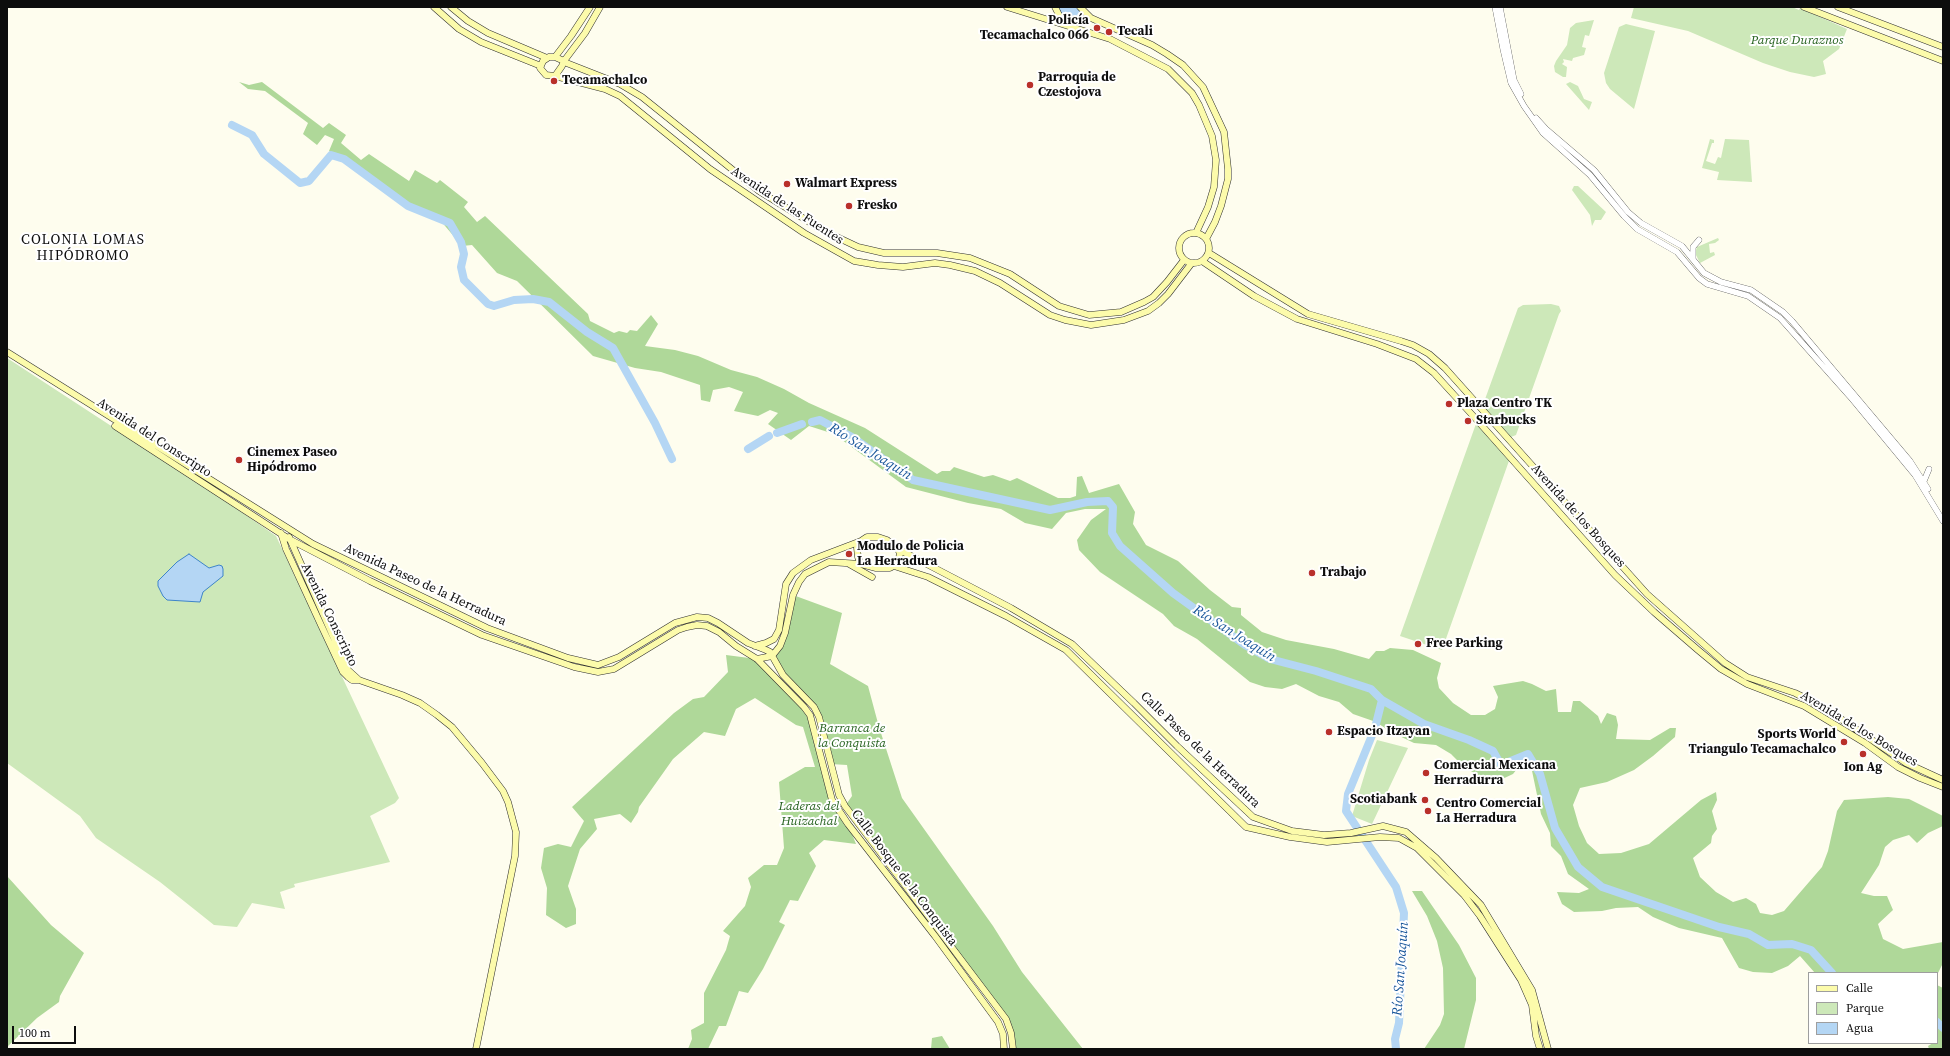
<!DOCTYPE html>
<meta charset="utf-8">
<style>
body{margin:0}
#map{position:relative;width:1950px;height:1056px;overflow:hidden;background:#fefdee;font-family:"Source Serif 4",serif}
canvas{display:block}
.frame{position:absolute;inset:0;border:8px solid #0d0d0d;pointer-events:none}
.legend{position:absolute;left:1808px;top:972px;width:130px;height:72px;box-sizing:border-box;background:#fff;border:1px solid #9e9e9e;margin:0;padding:5px 7px;list-style:none;font-size:12px;color:#0d0d0d}
.legend li{display:flex;align-items:center;gap:8px;height:20px}
.legend b{width:20px;border:1px solid #9e9e9e}
.scale{position:absolute;left:12px;top:1026px;width:64px;height:18px;box-sizing:border-box;border:2px solid #0d0d0d;border-top:0;padding-left:5px;font-size:12px;line-height:14px;white-space:nowrap;color:#0d0d0d;-webkit-text-stroke:3px #fff;paint-order:stroke}
</style>
<div id="map">
<canvas width="1950" height="1056"></canvas>
<div class="frame"></div>
<ul class="legend">
<li><b style="height:5px;background:#fcfbab"></b>Calle</li>
<li><b style="height:11px;background:#cde8b9"></b>Parque</li>
<li><b style="height:11px;background:#b4d6f4"></b>Agua</li>
</ul>
<div class="scale">100 m</div>
</div>
<script>
const ctx = document.querySelector('canvas').getContext('2d');
ctx.lineJoin = 'round';
function fill(path, color) { ctx.fillStyle = color; ctx.fill(path, 'evenodd'); }
const toPath = rows => new Path2D(rows.map(r => 'M' + r).join(''));
function strokePath(path, color, width, dash) { ctx.strokeStyle = color; ctx.lineWidth = width; ctx.lineCap = dash ? 'butt' : 'round'; ctx.setLineDash(dash || []); ctx.stroke(path); }
function label(font, color, halo, rows, align = 'center') {
  ctx.font = font + ' "Source Serif 4",serif'; ctx.lineWidth = 4; ctx.setLineDash([]); ctx.textBaseline = 'middle'; ctx.strokeStyle = halo; ctx.fillStyle = color; for (const [text, x, y, turn = 0] of rows) {
    ctx.save(); ctx.translate(x, y); ctx.rotate((+turn || 0) * Math.PI / 180); ctx.textAlign = isNaN(turn) ? turn : align; if (halo) ctx.strokeText(text, 0, 0); ctx.fillText(text, 0, 0); ctx.restore();
  }
}
const green = toPath([
 [1634,7,1792,7,1799,10,1800,8,1847,29,1839,49,1823,61,1826,74,1814,77,1790,72,1763,63,1688,31,1631,18],
 [1594,20,1589,36,1585,35,1582,47,1586,48,1584,55,1573,58,1572,61,1563,59,1564,62,1562,64,1567,67,1566,77,1563,77,1555,72,1554,66,1556,61,1567,45,1570,28,1576,23],
 [1626,24,1655,31,1634,109,1610,89,1606,83,1604,73,1619,27],
 [1570,82,1578,86,1584,99,1592,102,1589,110,1566,84],
 [1710,139,1714,140,1714,143,1712,143,1706,161,1715,164,1718,157,1721,158,1725,139,1749,140,1752,182,1717,180,1719,172,1702,168],
 [1574,186,1578,186,1606,212,1601,220,1595,220,1592,226,1590,215,1572,190],
 [1718,238,1719,240,1715,243,1709,244,1710,253,1714,252,1715,255,1700,263,1695,253,1697,247],
 [1551,304,1559,306,1561,311,1559,314,1516,435,1511,437,1485,409,1484,402,1518,308,1523,305],
 [7,358,217,495,276,536,399,798,395,803,370,816,390,862,294,884,295,887,280,892,285,909,252,903,237,927,214,925,160,882,96,838,80,816,7,763],
 [1477,421,1510,458,1442,650,1400,636],
 [1377,740,1408,748,1372,824,1352,816,1369,760]
]);
const forest = toPath([
 [239,82,249,85,262,82,323,128,329,123,346,135,341,143,361,160,369,154,409,181,415,170,437,183,440,180,468,202,464,207,477,222,485,216,588,314,590,321,614,333,619,331,627,333,630,330,637,331,651,315,658,324,645,346,675,350,698,356,731,370,757,377,784,389,809,403,865,428,937,474,942,471,950,471,954,467,984,477,993,475,1010,481,1017,478,1058,498,1070,498,1076,496,1077,477,1082,476,1089,493,1119,484,1135,512,1133,524,1146,545,1178,561,1210,590,1232,607,1241,608,1241,615,1262,632,1286,640,1334,649,1369,659,1376,651,1384,651,1390,648,1413,650,1441,663,1437,678,1439,688,1453,703,1471,715,1485,715,1495,709,1498,697,1493,686,1523,681,1532,684,1546,691,1556,689,1558,712,1571,712,1573,701,1580,701,1598,716,1601,724,1607,713,1616,716,1618,725,1616,739,1650,740,1670,728,1676,728,1675,737,1653,756,1634,770,1607,782,1580,788,1573,805,1579,826,1587,843,1599,854,1621,853,1649,844,1701,800,1716,792,1717,800,1712,811,1717,829,1712,836,1711,843,1693,858,1700,877,1716,892,1733,902,1746,898,1756,904,1760,913,1772,915,1784,911,1822,867,1828,851,1837,811,1844,800,1888,797,1909,799,1943,816,1943,826,1928,833,1917,843,1909,835,1893,840,1885,847,1879,865,1861,893,1874,896,1887,896,1893,910,1878,924,1883,939,1903,949,1943,942,1943,963,1937,975,1937,973,1815,973,1800,956,1788,966,1772,973,1753,972,1739,968,1722,938,1679,928,1653,917,1638,907,1616,908,1602,911,1574,912,1562,904,1557,892,1579,893,1589,889,1568,874,1561,856,1551,846,1550,833,1541,814,1531,766,1525,759,1513,774,1498,781,1482,778,1463,766,1451,754,1436,745,1414,743,1391,732,1376,722,1353,714,1339,702,1319,696,1296,684,1282,689,1265,687,1250,682,1197,639,1174,626,1163,614,1100,572,1079,550,1077,540,1091,520,1106,509,1085,509,1066,513,1052,529,1025,523,1001,509,968,503,906,487,834,434,809,426,791,440,768,424,778,413,770,410,758,416,734,411,743,392,729,387,713,390,710,402,701,400,700,385,661,372,635,368,593,356,517,281,497,273,472,245,462,246,440,220,407,207,356,167,329,151,334,139,325,135,317,145,303,134,308,123,265,91,248,89],
 [793,595,842,613,830,664,868,686,879,727,902,798,993,926,1022,972,1083,1049,1013,1049,1006,1019,845,806,852,796,847,765,830,764,814,707,783,675,772,656,777,652],
 [726,655,757,659,810,715,832,800,848,824,856,844,824,840,809,853,816,866,798,901,790,900,779,922,785,925,763,969,748,993,739,991,726,1026,719,1026,708,1049,688,1049,692,1039,691,1030,704,1023,704,993,726,950,730,936,723,931,745,906,751,887,748,878,764,865,777,865,784,848,779,782,805,767,815,767,803,727,796,725,755,698,736,709,725,736,704,732,673,759,639,807,638,812,631,823,620,814,594,819,597,829,580,849,568,886,576,909,576,924,566,928,546,915,547,888,541,868,544,848,558,844,571,847,584,821,572,807,674,713,693,699,704,697,728,672],
 [7,876,51,925,84,953,60,996,59,1002,37,1018,7,1047],
 [1412,891,1422,891,1459,945,1476,978,1476,1000,1464,1049,1424,1049,1440,1025,1444,1014,1443,968,1437,941,1427,916],
 [1937,985,1943,988,1943,1049,1929,1049,1928,1046,1933,1043,1937,1043],
 [942,1036,950,1049,931,1049,932,1038]
]);
const water = toPath([
 [1058,7,1078,7,1080,11,1078,20,1073,23,1067,23,1058,7],
 [189,554,209,568,219,565,222,566,223,569,223,576,203,592,200,602,167,600,163,596,158,586,158,581,177,562,189,554]
]);
const river = toPath([
 [232,125,252,135,264,154,300,183,309,181,331,155,344,159,408,206,450,223,461,242,464,254,461,267,464,280,488,304,494,306,514,300,533,299,549,302,587,332,613,348,655,423,672,459],
 [812,422,820,420,852,437,913,480,1050,510,1087,502,1108,501,1113,507,1112,533,1120,546,1173,593,1245,645,1270,659,1316,671,1371,689,1382,700,1424,724,1469,740,1493,751,1501,765,1528,754,1540,774,1555,828,1578,867,1602,887,1719,927,1749,934,1768,945,1792,944,1811,950,1832,973],
 [777,433,802,424],
 [748,449,769,436],
 [1382,700,1375,728,1348,794,1346,811,1396,887,1404,913,1399,1023,1395,1039,1396,1049],
 [1937,1022,1943,1028]
]);
const tertiary = toPath([
 [1495,7,1503,49,1511,83,1524,106,1543,133,1590,175,1624,216,1637,229,1677,252,1699,278,1707,284,1748,296,1780,318,1853,400,1915,475,1943,521],
 [1500,7,1514,80,1521,94],
 [1536,118,1546,129,1594,170,1628,212,1641,223,1682,246,1704,273,1721,282,1751,290,1783,312,1792,321,1910,461,1928,489],
 [1693,259,1693,247,1699,240],
 [1924,481,1929,469]
]);
const secondary = toPath([
 [434,7,459,29,481,42,541,66],
 [451,7,468,21,488,33,547,58],
 [1007,7,1110,39,1168,69,1192,93,1199,105,1212,136,1216,160,1214,187,1208,207,1196,233],
 [1055,7,1063,23],
 [1080,7,1091,18,1152,45,1167,54,1183,65,1203,87,1224,132,1228,169,1228,179,1221,206,1215,222,1206,239],
 [1804,7,1943,61],
 [1838,7,1943,47],
 [549,57,555,57,564,61,562,66,555,76,546,75,540,68,543,61,549,57],
 [555,57,571,36,590,7],
 [564,61,585,33,600,7],
 [564,62,620,84,642,97,759,191,824,231,858,247,884,253,937,253,970,258,1010,274,1059,306,1089,315,1121,312,1144,302,1153,297,1167,282,1184,260],
 [555,76,605,89,620,96,710,169,804,233,854,261,878,265,903,267,935,263,950,265,975,271,1000,283,1050,315,1065,320,1091,325,1124,320,1148,311,1159,303,1168,294,1191,264],
 '1179 248a15 15 0 1 1 30 0a15 15 0 1 1-30 0Z',
 [1209,253,1308,314,1401,341,1413,345,1429,354,1445,368,1647,594,1725,663,1747,677,1795,693,1813,702,1835,715,1906,763,1943,780],
 [1202,261,1254,296,1297,319,1377,344,1416,359,1434,373,1476,419,1615,575,1654,612,1698,650,1721,669,1747,684,1804,706,1865,743,1898,767,1920,778,1943,787],
 [7,352,313,544,487,628,568,658,598,665,619,657,675,623,697,617,708,618,718,623,748,643,766,650,770,652,783,675,814,707,819,717,839,795,845,806,1006,1019,1011,1033,1013,1049],
 [115,426,289,539,370,581,482,635,574,667,598,672,614,669,678,630,687,627,697,625,707,626,719,632,736,646,757,659,804,707,810,715,832,800,848,824,935,936,998,1022,1003,1034,1004,1049],
 [281,533,286,549,321,625,343,672,348,677,352,680,359,680,402,695,420,703,437,715,452,727,482,763,503,791,508,802,516,832,515,856,476,1049],
 [289,537,348,670,359,680],
 [898,549,1011,608,1072,644,1134,703,1177,746,1253,817,1292,831,1324,835,1351,833,1383,826,1406,832,1436,858,1481,905,1532,990,1548,1049],
 [849,564,872,577],
 [894,566,928,577,1006,616,1066,650,1246,827,1290,837,1327,842,1380,837,1399,838,1417,848,1464,895,1480,916,1521,980,1532,1005,1536,1036,1540,1049],
 [755,646,766,643,774,639,779,630,786,584,793,573,811,560,861,541],
 [757,659,772,656,780,646,785,633,793,595,799,582,805,574,829,562,861,564,876,568,890,568,897,564,900,554,898,549,887,540,878,537,867,537,861,541,857,548,858,557,861,564]
]);
const markers = [
 [1097,28,4,"#b9302a"],
 [1109,32,4,"#b9302a"],
 [554,81,4,"#b9302a"],
 [1030,85,4,"#b9302a"],
 [787,184,4,"#b9302a"],
 [849,206,4,"#b9302a"],
 [1449,404,4,"#b9302a"],
 [1468,421,4,"#b9302a"],
 [239,460,4,"#b9302a"],
 [849,554,4,"#b9302a"],
 [1312,573,4,"#b9302a"],
 [1418,644,4,"#b9302a"],
 [1329,732,4,"#b9302a"],
 [1844,742,4,"#b9302a"],
 [1863,754,4,"#b9302a"],
 [1426,773,4,"#b9302a"],
 [1425,800,4,"#b9302a"],
 [1428,811,4,"#b9302a"]
];
const poiNames = [
 ["Policía",1089,21,"right"],
 ["Tecamachalco 066",1089,36,"right"],
 ["Tecali",1117,32],
 ["Parroquia de",1038,78],
 ["Czestojova",1038,93],
 ["Tecamachalco",562,81],
 ["Walmart Express",795,184],
 ["Fresko",857,206],
 ["Plaza Centro TK",1457,404],
 ["Starbucks",1476,421],
 ["Cinemex Paseo",247,453],
 ["Hipódromo",247,468],
 ["Modulo de Policia",857,547],
 ["La Herradura",857,562],
 ["Trabajo",1320,573],
 ["Free Parking",1426,644],
 ["Espacio Itzayan",1337,732],
 ["Sports World",1836,735,"right"],
 ["Triangulo Tecamachalco",1836,750,"right"],
 ["Comercial Mexicana",1434,766],
 ["Herradurra",1434,781],
 ["Ion Ag",1863,768,"center"],
 ["Scotiabank",1417,800,"right"],
 ["Centro Comercial",1436,804],
 ["La Herradura",1436,819]
];
const parkNames = [
 ["Parque Duraznos",1797,41],
 ["Barranca de",852,729],
 ["la Conquista",852,744],
 ["Laderas del",809,807],
 ["Huizachal",809,822]
];
const streetNames = [
 ["Avenida de las Fuentes",787,206,33],
 ["Avenida del Conscripto",154,438,33],
 ["Avenida de los Bosques",1578,516,48],
 ["Avenida Paseo de la Herradura",425,585,25],
 ["Avenida Conscripto",329,615,64],
 ["Avenida de los Bosques",1859,729,31],
 ["Calle Paseo de la Herradura",1200,750,44],
 ["Calle Bosque de la Conquista",904,878,53]
];
const neighbourhoodNames = [
 ["COLONIA LOMAS",83,240],
 ["HIPÓDROMO",83,256]
];
const waterNames = [
 ["Río San Joaquín",870,452,32],
 ["Río San Joaquín",1234,634,32],
 ["Río San Joaquín",1401,969,-86]
];
fill(green, '#cde8b9');
fill(forest, '#afd899');
fill(water, '#b4d6f4');
strokePath(water, '#3e84c9', 1);
strokePath(river, '#b4d6f4', 8);
strokePath(tertiary, '#404040', 6);
strokePath(secondary, '#2f2f2f', 7);
strokePath(tertiary, '#fff', 5.5);
strokePath(secondary, '#fcfbab', 6);
for (const [x, y, r, color] of markers) { const dot = new Path2D(); dot.arc(x, y, r, 0, 2 * Math.PI); ctx.fillStyle = color; ctx.fill(dot); strokePath(dot, '#fff', 1.5); }
label('bold 13px', '#0d0d0d', '#fff', poiNames, 'left');
label('italic 13px', '#276320', '#fff', parkNames);
label('13px', '#0d0d0d', '#fff', streetNames);
ctx.letterSpacing = '1px';
label('14px', '#0d0d0d', '#fff', neighbourhoodNames);
ctx.letterSpacing = '0px';
label('italic 14px', '#1a579b', '#fff', waterNames);
</script>
